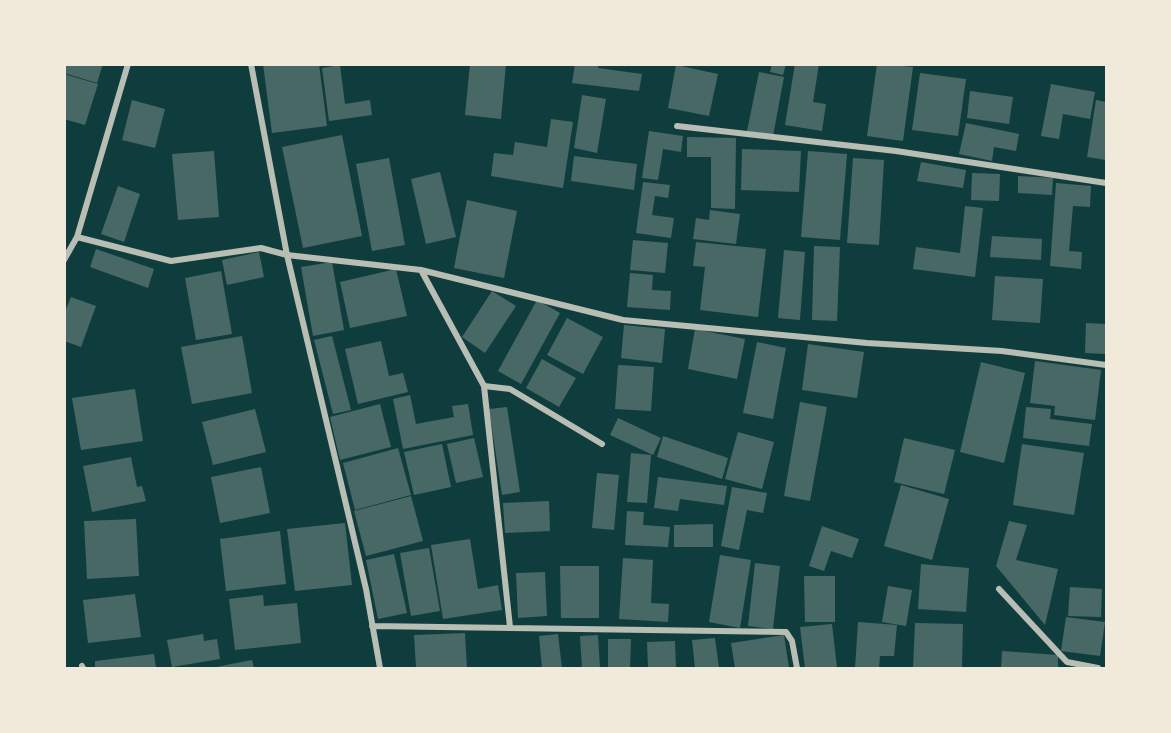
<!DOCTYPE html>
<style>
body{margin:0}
#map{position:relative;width:1171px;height:733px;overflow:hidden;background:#0f3d3e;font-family:"Exo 2",sans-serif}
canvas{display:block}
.frame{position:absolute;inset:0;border:66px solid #f1e9da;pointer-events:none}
</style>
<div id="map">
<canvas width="1171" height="733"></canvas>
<div class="frame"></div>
</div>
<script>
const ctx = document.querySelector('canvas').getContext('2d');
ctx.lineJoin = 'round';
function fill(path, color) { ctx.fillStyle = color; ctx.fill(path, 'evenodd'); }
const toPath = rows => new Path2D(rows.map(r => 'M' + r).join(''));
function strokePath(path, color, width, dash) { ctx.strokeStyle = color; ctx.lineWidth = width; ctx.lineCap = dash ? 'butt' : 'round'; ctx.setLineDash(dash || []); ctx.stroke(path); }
const building = toPath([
 [64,64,103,64,97,83,64,73],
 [263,64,319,64,327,126,272,133],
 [470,64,506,64,501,119,465,115],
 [575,64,599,64,598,68,642,74,639,91,572,83],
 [772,64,786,64,783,75,770,72],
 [795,64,819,64,813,102,826,104,822,131,785,125],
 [877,64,913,67,903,141,867,136],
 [340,65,345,104,370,100,372,115,329,121,322,68],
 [676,65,718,74,709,116,668,108],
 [759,72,784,77,773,136,747,131],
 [920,73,966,79,958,136,912,130],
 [64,74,98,84,85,125,64,119],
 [1051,84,1095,92,1090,119,1063,114,1059,139,1041,136],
 [970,91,1013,97,1009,124,967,118],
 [582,95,606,99,597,153,574,148],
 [132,100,165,109,155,148,122,140],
 [1096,100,1106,102,1106,160,1087,157],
 [551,119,573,122,563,188,491,176,494,153,513,155,515,142,547,147],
 [966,123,1019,134,1016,151,994,147,992,161,959,154],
 [649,131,683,136,681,152,663,149,658,180,642,178],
 [342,135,362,236,303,248,282,147],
 [687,137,736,138,735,209,711,208,711,157,687,157],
 [742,149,801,151,799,192,741,190],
 [214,151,219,217,178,220,172,154],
 [808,151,847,154,840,240,801,237],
 [574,156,637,164,634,190,571,181],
 [389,158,405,245,372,251,356,164],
 [853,158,884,160,879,245,847,243],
 [921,162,966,170,963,188,917,181],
 [440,172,456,237,426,244,411,179],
 [972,173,1000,174,999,201,971,200],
 [1018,176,1053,178,1052,195,1018,193],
 [643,182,670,185,668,198,655,196,652,215,674,218,671,238,636,233],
 [1056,183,1091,186,1090,207,1073,206,1069,251,1082,252,1081,269,1050,266],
 [118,186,140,194,124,242,101,234],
 [467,200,517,211,504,278,454,268],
 [965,206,983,208,975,277,913,269,916,247,960,253],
 [710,210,740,214,736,244,693,239,696,218,709,220],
 [992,236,1042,239,1041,260,990,257],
 [633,240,668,243,665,273,630,270],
 [696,242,766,249,758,317,700,310,705,267,693,266],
 [814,246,840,247,837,321,812,320],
 [96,249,154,269,148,288,90,267],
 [784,250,805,252,800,320,778,318],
 [259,252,264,277,227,285,222,260],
 [332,262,344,330,313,336,301,267],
 [396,269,407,316,350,328,340,282],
 [221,271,232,334,196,340,185,278],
 [630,273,653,275,652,290,671,291,670,310,627,307],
 [995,276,1043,279,1040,323,992,320],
 [492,291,516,306,485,353,462,337],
 [71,297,96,306,81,347,64,341,64,314],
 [537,300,560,313,521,384,498,371],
 [567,318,603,337,583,374,547,355],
 [1086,323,1106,324,1106,354,1085,353],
 [624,325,665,329,662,363,621,358],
 [695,329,745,339,737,379,688,369],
 [242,336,252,393,192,404,181,347],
 [332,336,351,410,333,414,314,340],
 [381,341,389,376,403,373,408,392,358,404,345,349],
 [757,342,786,348,773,419,743,413],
 [808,344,864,352,857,398,802,390],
 [542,359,576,378,559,407,526,388],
 [1035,361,1101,370,1095,420,1054,415,1055,406,1030,403],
 [981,362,1025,373,1004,463,960,452],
 [618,365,654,367,651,411,615,409],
 [135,389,143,441,81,450,72,398],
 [410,395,416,424,454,417,452,406,468,404,473,435,403,449,393,399],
 [800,402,827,407,810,501,784,496],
 [380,404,391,447,340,460,330,417],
 [507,407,520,492,502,495,489,409],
 [1026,407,1051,409,1050,419,1092,424,1089,446,1023,438],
 [255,409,266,452,213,465,202,422],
 [618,418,661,438,653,455,610,435],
 [738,432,774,442,762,489,725,479],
 [663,436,728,458,722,479,657,457],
 [474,438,483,477,456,483,447,444],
 [904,438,955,450,944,494,894,482],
 [442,444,451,487,414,495,404,452],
 [1022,444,1084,453,1074,515,1013,505],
 [398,448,411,495,355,510,343,463],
 [631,453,651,455,647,503,627,502],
 [131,457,137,487,142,486,146,501,92,512,83,466],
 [261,467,270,513,220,523,211,477],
 [597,473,619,475,614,530,592,528],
 [658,477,727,486,724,505,680,499,678,511,654,508],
 [901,485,949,499,932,560,884,546],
 [732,487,767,493,763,513,747,510,739,550,721,546],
 [411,496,423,541,366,556,354,511],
 [549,501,550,531,505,533,503,503],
 [627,511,644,512,643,525,670,527,668,547,625,545],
 [136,519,139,576,87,579,84,521],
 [1009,521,1027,525,1016,560,1058,569,1045,625,996,566],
 [345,523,352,585,295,591,287,529],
 [713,524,713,547,674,547,674,525],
 [822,526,859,539,852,558,831,551,824,571,809,566],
 [280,531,286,584,226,591,220,539],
 [470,539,478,589,498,585,502,610,443,619,431,545],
 [429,548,440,611,411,616,400,553],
 [394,554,407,613,378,619,366,560],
 [720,555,751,560,740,628,709,622],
 [623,558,653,560,651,603,669,604,668,622,619,619],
 [755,563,780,566,773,629,748,626],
 [921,564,969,568,966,612,918,609],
 [560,566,599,566,599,618,561,618],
 [545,572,547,616,518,618,516,573],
 [804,576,835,576,835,622,805,622],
 [888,586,912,590,906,626,882,622],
 [1070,587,1102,589,1101,617,1068,616],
 [135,594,141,637,88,643,83,600],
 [263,595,264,606,297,603,301,643,235,650,229,599],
 [1066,617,1105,622,1100,656,1061,651],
 [858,622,897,625,894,656,880,656,879,668,855,668],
 [915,623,963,624,962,668,913,668],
 [832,624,837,668,805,668,800,627],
 [465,633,467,668,416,668,414,635],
 [203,634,204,641,217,639,220,659,172,667,167,640],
 [558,634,562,668,542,668,539,636],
 [598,635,600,668,582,668,580,636],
 [784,635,789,668,735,668,731,643],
 [715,638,719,668,695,668,692,640],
 [608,639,631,639,630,668,608,668],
 [675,641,676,668,648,668,647,642],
 [1002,651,1058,655,1058,668,1001,668],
 [154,654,156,668,95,668,95,661],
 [252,660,254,668,216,668,216,667]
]);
const minor = toPath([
 [251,64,287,255,366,589,380,668],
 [677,126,896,151,1106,183],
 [77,237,171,261,261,248,287,255,421,270,623,320,867,343,1002,351,1106,365],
 [64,260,77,237,128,64],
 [421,270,484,386,510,627],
 [484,386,510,389,602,444],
 [999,589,1067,662,1098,668],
 [372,626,786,632,792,641,797,668],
 [82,666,83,668]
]);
fill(building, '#486865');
strokePath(minor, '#b8beb3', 6);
</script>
